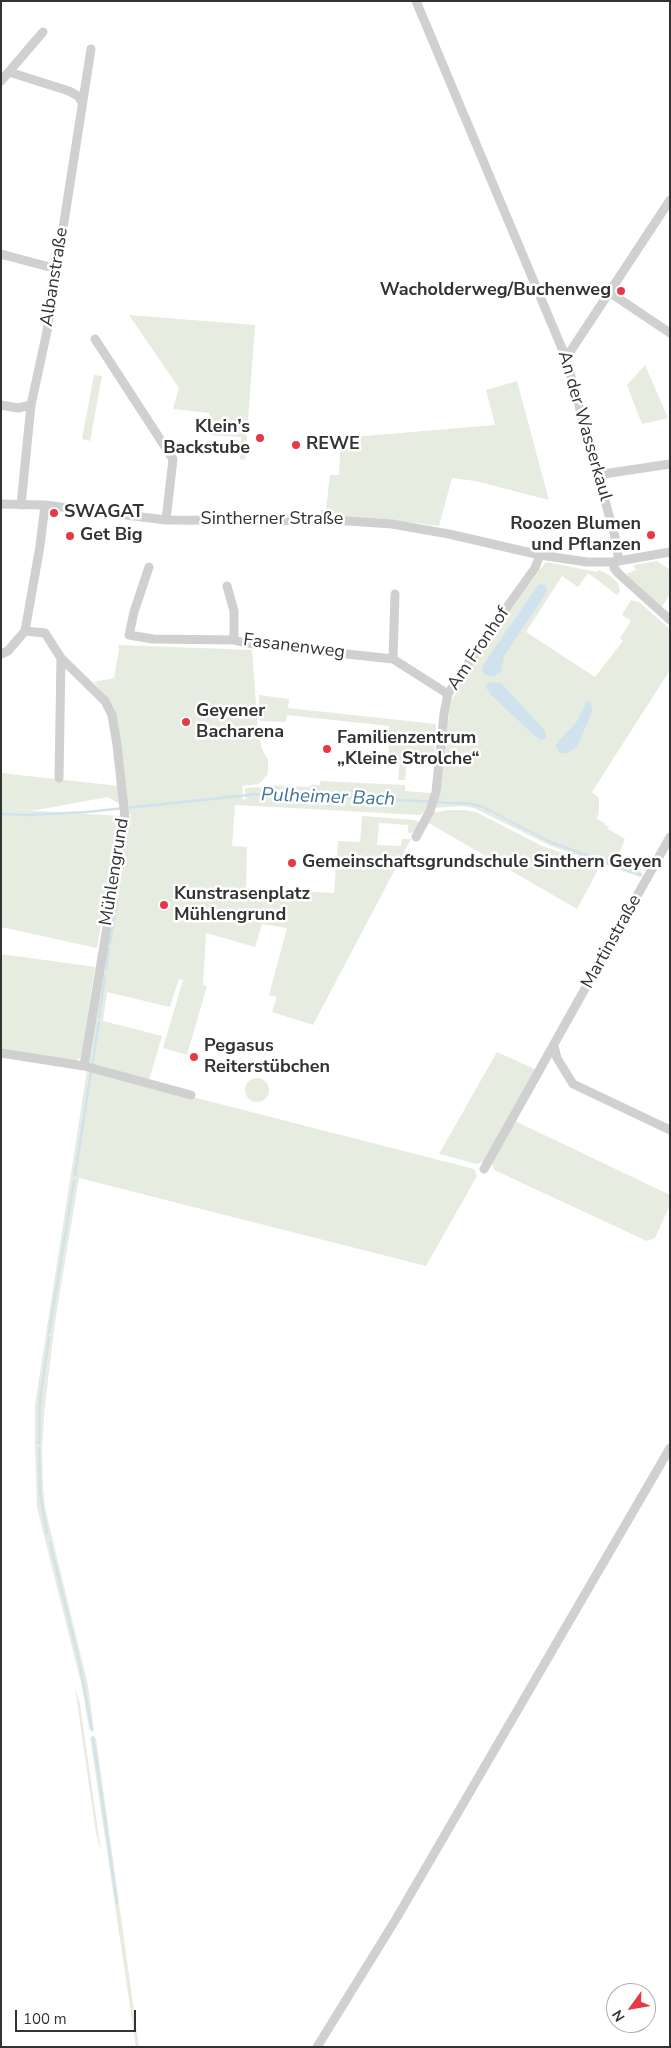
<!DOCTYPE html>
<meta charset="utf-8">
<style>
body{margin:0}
#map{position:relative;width:671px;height:2048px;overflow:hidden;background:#fff;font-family:"Nunito Sans",sans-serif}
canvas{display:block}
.frame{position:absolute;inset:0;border:2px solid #333;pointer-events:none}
.north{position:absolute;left:606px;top:1983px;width:50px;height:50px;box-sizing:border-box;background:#fff;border:1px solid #adadad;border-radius:50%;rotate:238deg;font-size:14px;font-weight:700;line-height:20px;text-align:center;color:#333}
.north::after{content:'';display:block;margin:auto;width:18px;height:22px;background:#e63946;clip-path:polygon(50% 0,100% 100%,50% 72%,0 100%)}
.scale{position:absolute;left:15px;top:2010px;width:121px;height:22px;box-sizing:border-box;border:2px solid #333;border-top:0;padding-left:6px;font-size:15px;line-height:18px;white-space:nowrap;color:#333;-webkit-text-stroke:4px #fff;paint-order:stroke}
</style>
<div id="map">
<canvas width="671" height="2048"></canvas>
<div class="frame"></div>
<div class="north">N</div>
<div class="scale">100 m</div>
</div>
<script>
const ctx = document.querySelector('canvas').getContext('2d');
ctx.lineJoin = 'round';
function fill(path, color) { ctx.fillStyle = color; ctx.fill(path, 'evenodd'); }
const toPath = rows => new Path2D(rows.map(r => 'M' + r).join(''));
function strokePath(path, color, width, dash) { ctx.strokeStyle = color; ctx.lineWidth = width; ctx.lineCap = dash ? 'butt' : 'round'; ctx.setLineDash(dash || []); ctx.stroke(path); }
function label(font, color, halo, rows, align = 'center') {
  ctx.font = font + ' "Nunito Sans",sans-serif'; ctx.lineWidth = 5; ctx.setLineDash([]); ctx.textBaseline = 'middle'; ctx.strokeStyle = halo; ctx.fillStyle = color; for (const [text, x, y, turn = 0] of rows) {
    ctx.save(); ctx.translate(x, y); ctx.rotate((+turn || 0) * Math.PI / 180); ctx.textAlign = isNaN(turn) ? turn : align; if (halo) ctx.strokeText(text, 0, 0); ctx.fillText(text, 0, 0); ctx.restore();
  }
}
const green = toPath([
 [129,315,255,325,245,460,240,459,241,437,209,435,210,413,173,409,179,388],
 [645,365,668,418,642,424,627,385],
 [94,375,102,376,90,441,82,439],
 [517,381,549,500,475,481,452,478,439,526,385,519,320,517,321,510,326,510,330,475,339,475,341,438,495,425,486,390],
 [657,561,670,570,670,593,662,607,626,574,636,570,633,565],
 [547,562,597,572,599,570,611,576,618,583,620,592,617,595,588,573,578,587,562,576,526,632,595,677,623,641,620,638,631,621,622,615,631,600,639,602,670,629,670,670,592,792,599,798,599,810,597,819,605,823,604,824,609,827,608,829,625,839,616,862,642,872,640,877,551,846,474,808,463,806,434,808,451,702,471,664,544,564],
 [118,645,252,650,258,732,262,749,268,760,268,774,259,784,242,786,243,800,246,799,245,788,262,787,265,785,308,787,312,785,320,785,320,781,405,785,405,791,432,793,427,810,420,815,235,805,232,846,247,847,246,888,334,893,338,841,360,842,362,816,415,820,419,822,416,831,411,833,408,833,408,825,379,823,377,845,401,846,402,839,411,839,313,1025,272,1012,277,997,269,995,287,928,262,924,255,947,206,933,203,985,207,986,187,1055,163,1048,183,980,179,979,170,1007,107,992,103,1021,162,1036,149,1080,88,1064,128,819,130,820,131,814,129,814,127,804,111,703,94,682,114,678,119,650],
 [259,695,289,699,288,708,436,724,434,760,407,759,405,780,398,780,400,760,389,759,389,726,287,715,286,722,260,721],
 [1,773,119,786,121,805,108,797,37,810,8,809,120,816,97,948,1,927],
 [448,810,463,810,476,812,542,846,600,866,577,909,427,822,432,813],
 [1,954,95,967,81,1058,74,1061,1,1050],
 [497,1052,537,1070,486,1160,477,1164,439,1154],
 [87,1070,474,1169,477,1176,426,1266,79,1178,55,1322,45,1405,42,1447,43,1489,45,1508,88,1685,94,1731,89,1729,82,1687,37,1508,35,1447,35,1405],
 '245 1090a12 12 0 1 1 24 0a12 12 0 1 1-24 0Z',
 [515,1121,670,1195,670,1205,655,1238,647,1241,494,1170,492,1162],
 [75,1688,80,1704,101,1852,96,1833],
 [90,1737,96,1738,139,2047,136,2047]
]);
const water = toPath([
 [541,584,546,587,547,592,504,656,501,672,495,676,485,675,482,670,484,664,538,585],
 [490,682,500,683,503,685,546,732,546,738,541,740,535,736,489,693,485,685],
 [587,701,591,702,592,712,577,746,568,753,560,753,556,748,556,744,576,723]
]);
const stream = toPath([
 [1,814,27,815,87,812,268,793,472,804,483,807,550,842,641,875],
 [110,944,117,901],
 [106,970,109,949],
 [99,1017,105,976],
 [92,1066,99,1022],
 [75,1175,91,1072],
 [49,1333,74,1181],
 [39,1443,40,1399,49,1338],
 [39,1448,40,1493,47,1533],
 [50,1543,80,1665,92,1730],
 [93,1737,117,1903]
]);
const minor = toPath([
 [416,1,566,358,615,537,619,561],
 [9,72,69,91,78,96,82,102],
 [1,81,43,32],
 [1,254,57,269],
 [609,292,670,333],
 [95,339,173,459,166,520],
 [566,358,670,200],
 [1,405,18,408,31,405],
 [597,475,670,464],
 [1,504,45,505,166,520,348,521,392,524,449,534,540,555,587,562,613,562,670,552],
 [21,505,31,405,47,331,91,49],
 [613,562,614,568,619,574,670,620],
 [149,567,134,612,129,635,153,639,234,640,245,643,393,659,448,694],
 [227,586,234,611,234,640],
 [25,631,45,633,61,658,105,701,112,715,117,745,125,818,84,1066],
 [1,654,8,651,25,631,40,546,45,505],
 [393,659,395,594],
 [59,778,61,658],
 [416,837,430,811,436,792,444,714,448,694,480,645,535,568,540,555],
 [554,1046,557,1058,573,1084,670,1130],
 [1,1053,84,1066,191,1095],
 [484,1169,670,837],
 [317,2047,396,1919,670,1448]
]);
const markers = [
 [621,291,5,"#e63946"],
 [260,438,5,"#e63946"],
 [296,445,5,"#e63946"],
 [54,513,5,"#e63946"],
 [651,535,5,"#e63946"],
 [70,536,5,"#e63946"],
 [186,722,5,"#e63946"],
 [327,749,5,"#e63946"],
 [292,863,5,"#e63946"],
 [164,905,5,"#e63946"],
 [194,1057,5,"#e63946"]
];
const streetNames = [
 ["Albanstraße",55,277,-81],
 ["An der Wasserkaul",584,426,74],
 ["Sintherner Straße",272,520],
 ["Fasanenweg",294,647,7],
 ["Am Fronhof",479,649,-56],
 ["Mühlengrund",115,872,-81],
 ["Martinstraße",612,942,-61]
];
const poiNames = [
 ["Wacholderweg/Buchenweg",611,291,"right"],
 ["Klein’s",250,428,"right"],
 ["Backstube",250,449,"right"],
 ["REWE",306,445],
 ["SWAGAT",64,513],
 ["Roozen Blumen",641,525,"right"],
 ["und Pflanzen",641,546,"right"],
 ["Get Big",80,536],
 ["Geyener",196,712],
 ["Bacharena",196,733],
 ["Familienzentrum",337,739],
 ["„Kleine Strolche“",337,760],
 ["Gemeinschaftsgrundschule Sinthern Geyen",302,863],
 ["Kunstrasenplatz",174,895],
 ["Mühlengrund",174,916],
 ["Pegasus",204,1047],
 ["Reiterstübchen",204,1068]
];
const waterNames = [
 ["Pulheimer Bach",328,798,2]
];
fill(green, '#e6ecdf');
fill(water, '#cfe2ee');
strokePath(stream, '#cfe2ee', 2.5);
strokePath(minor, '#d0d0d0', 9);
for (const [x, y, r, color] of markers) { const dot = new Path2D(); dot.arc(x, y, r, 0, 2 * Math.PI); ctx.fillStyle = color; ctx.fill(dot); strokePath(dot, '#fff', 2); }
label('18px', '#333', '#fff', streetNames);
label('bold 18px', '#333', '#fff', poiNames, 'left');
label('italic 19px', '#3f7597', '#fff', waterNames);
</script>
